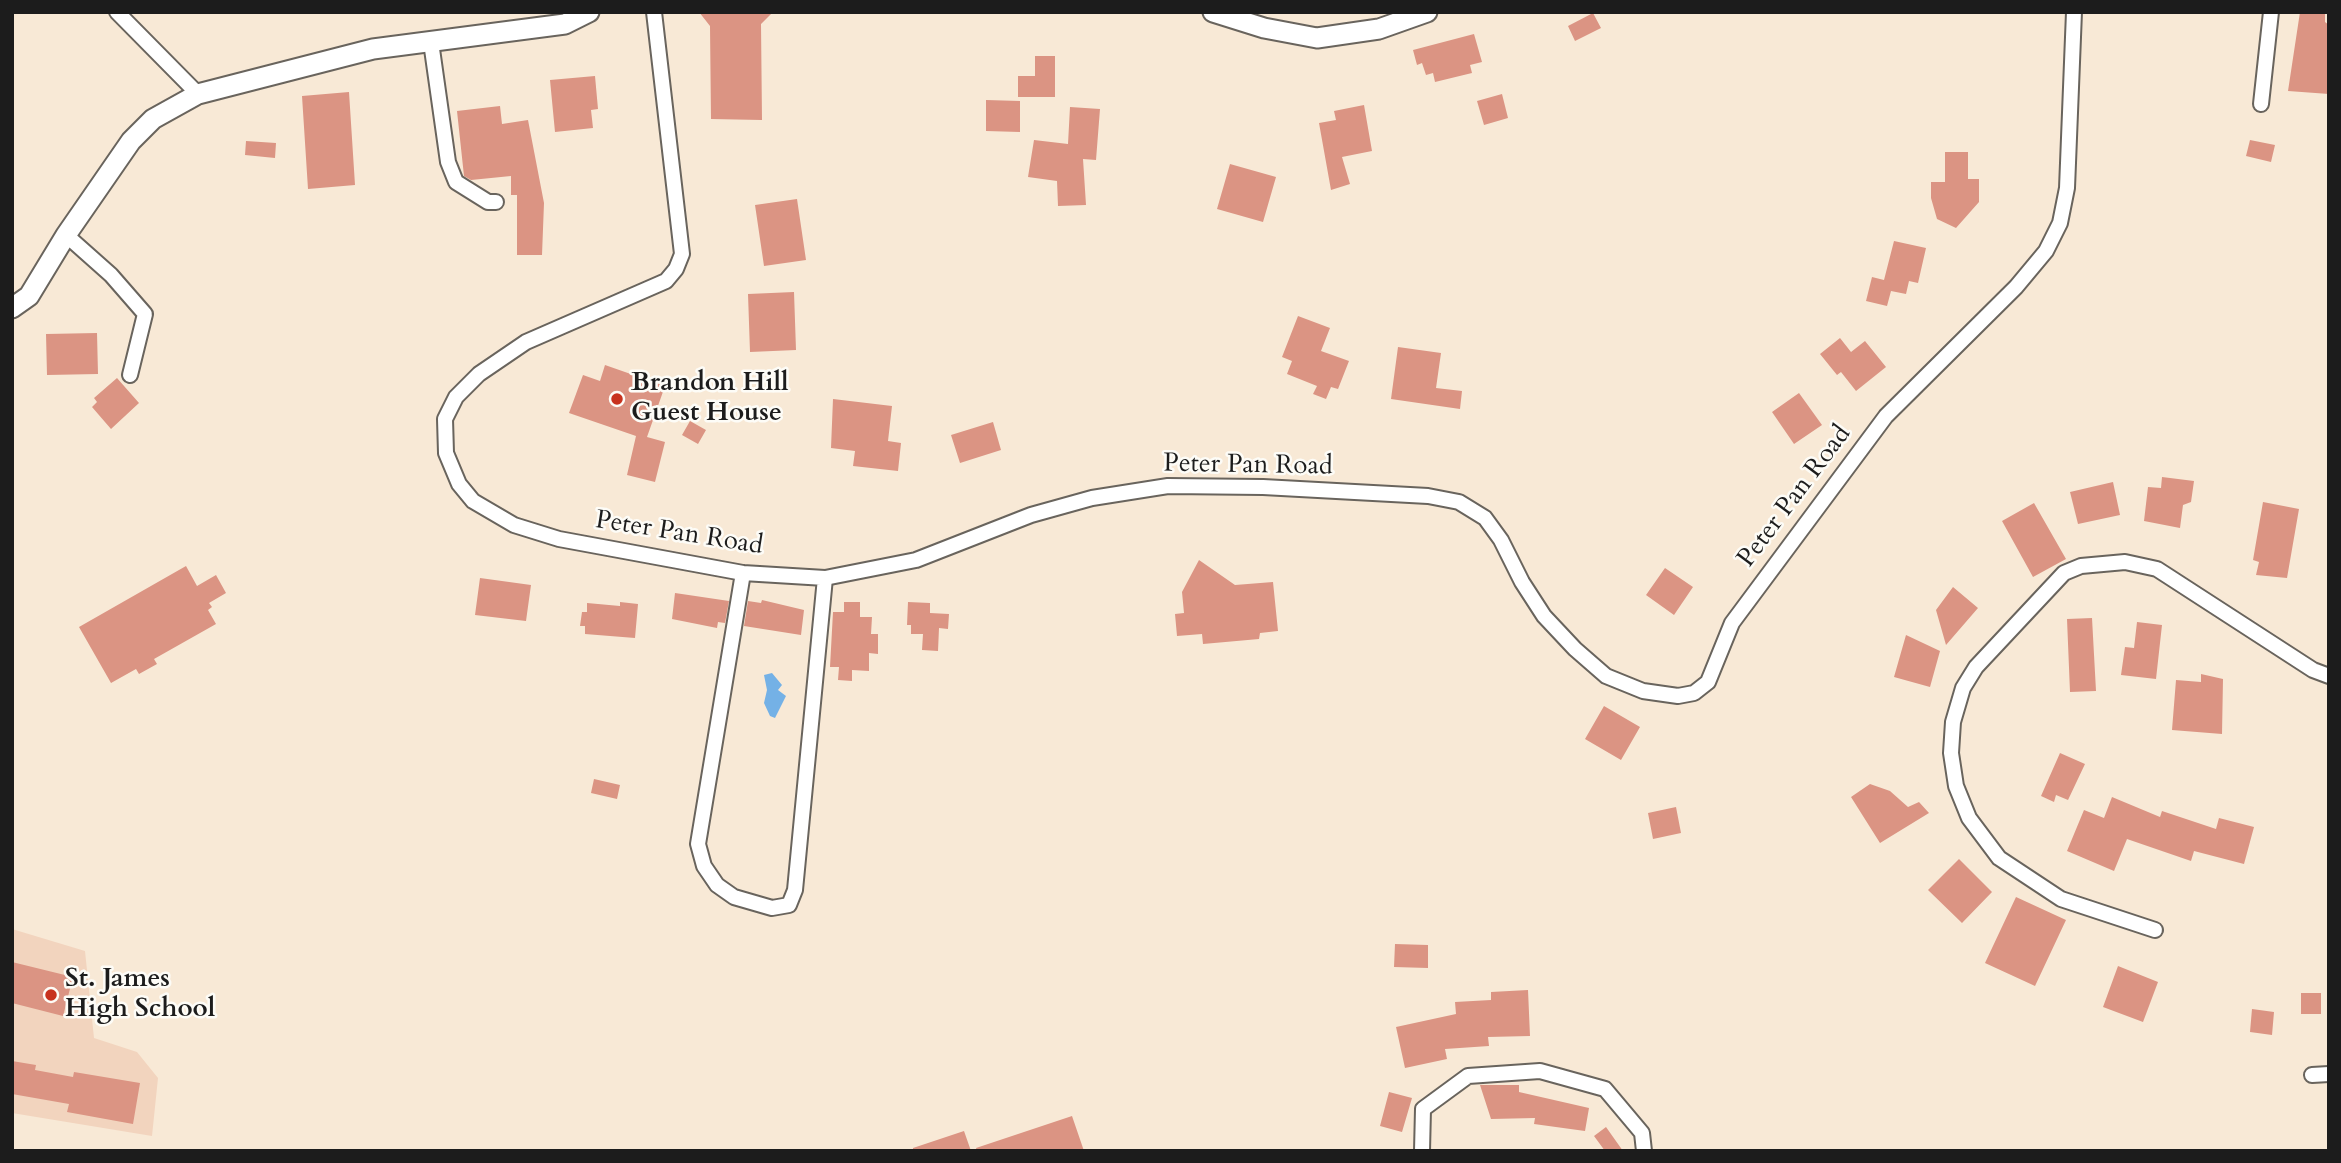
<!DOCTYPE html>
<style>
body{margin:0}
#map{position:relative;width:2341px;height:1163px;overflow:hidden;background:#f8e9d6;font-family:Cardo,serif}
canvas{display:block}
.frame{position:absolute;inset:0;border:14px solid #1c1c1c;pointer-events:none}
</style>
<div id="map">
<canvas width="2341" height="1163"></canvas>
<div class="frame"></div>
</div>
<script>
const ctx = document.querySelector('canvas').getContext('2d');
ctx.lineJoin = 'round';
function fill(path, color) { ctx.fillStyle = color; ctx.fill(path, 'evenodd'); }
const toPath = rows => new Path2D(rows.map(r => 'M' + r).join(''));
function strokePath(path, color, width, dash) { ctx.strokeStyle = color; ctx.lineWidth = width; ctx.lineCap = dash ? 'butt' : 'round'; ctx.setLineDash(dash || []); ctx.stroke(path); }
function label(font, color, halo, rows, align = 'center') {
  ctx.font = font + ' Cardo,serif'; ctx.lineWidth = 5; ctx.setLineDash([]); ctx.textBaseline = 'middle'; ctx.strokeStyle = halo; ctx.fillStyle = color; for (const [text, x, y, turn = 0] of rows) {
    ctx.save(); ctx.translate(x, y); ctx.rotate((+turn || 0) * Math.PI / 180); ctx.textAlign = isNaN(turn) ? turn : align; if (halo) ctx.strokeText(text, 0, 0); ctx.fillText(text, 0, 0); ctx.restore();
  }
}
const built = toPath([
 [12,929,85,951,94,1038,137,1052,158,1078,152,1136,12,1113]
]);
const water = toPath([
 [772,673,782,685,778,690,786,696,775,718,770,716,764,703,767,690,764,675]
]);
const building = toPath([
 [699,12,773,12,761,24,762,120,711,119,710,26],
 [2300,12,2325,12,2325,22,2329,25,2329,94,2288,91],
 [1593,13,1601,28,1575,41,1568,26],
 [1474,34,1482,62,1470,65,1472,73,1435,82,1433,73,1426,75,1422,63,1417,65,1413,50],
 [1035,56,1055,56,1055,97,1018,97,1018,76,1035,76],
 [595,76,598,109,591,110,593,128,555,132,550,80],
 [349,92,355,185,308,189,302,96],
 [1502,94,1508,118,1484,125,1477,101],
 [986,100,1020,101,1020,132,986,131],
 [1364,105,1372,151,1342,157,1350,184,1331,190,1319,123,1336,120,1334,111],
 [500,106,502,124,528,120,544,203,542,255,517,255,517,195,511,195,511,176,471,180,464,176,457,111],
 [1070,107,1100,109,1096,160,1083,159,1086,205,1058,206,1057,181,1028,177,1034,140,1068,144],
 [2250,140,2275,145,2271,162,2246,156],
 [246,141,276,143,275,158,245,155],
 [1945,152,1968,152,1968,179,1979,179,1979,202,1956,228,1937,219,1931,198,1931,182,1945,182],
 [1230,164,1276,177,1263,222,1217,209],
 [797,199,806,260,764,266,755,205],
 [1894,241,1926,248,1918,283,1909,281,1906,294,1891,291,1887,306,1866,301,1872,277,1884,280],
 [794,292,796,350,750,352,748,294],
 [1298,316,1330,328,1321,351,1349,361,1338,389,1331,387,1326,399,1313,394,1317,386,1287,374,1292,361,1282,357],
 [97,333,98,374,47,375,46,334],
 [1840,338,1851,352,1865,341,1886,367,1856,391,1841,372,1837,375,1820,354],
 [1398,347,1441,353,1436,388,1462,391,1460,409,1391,399],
 [605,365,665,386,647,437,665,442,655,482,627,475,636,436,569,413,583,375,600,381],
 [117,378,139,403,111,429,92,407,97,402,94,398],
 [1799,393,1822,425,1794,444,1772,412],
 [833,399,892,406,888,441,901,443,898,471,853,466,855,451,831,448],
 [690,421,706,430,698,444,682,435],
 [993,422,1001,450,960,463,951,435],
 [2162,477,2194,481,2191,502,2183,505,2180,528,2144,521,2148,487,2161,488],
 [2113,482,2120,515,2078,524,2070,492],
 [2263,502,2299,509,2287,578,2256,575,2259,562,2253,560],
 [2034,503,2066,559,2033,577,2002,521],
 [1199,560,1235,585,1273,582,1278,631,1260,633,1259,639,1203,644,1202,634,1177,636,1175,614,1184,613,1182,592],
 [186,566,197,586,216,575,226,593,209,603,212,607,208,610,216,624,154,659,157,664,139,674,136,669,111,683,79,627],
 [1665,568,1693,587,1674,615,1646,595],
 [480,578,531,585,526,621,475,615],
 [1953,587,1978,608,1946,645,1936,610],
 [675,593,729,601,725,623,718,622,717,628,672,619],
 [762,600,804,610,801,635,744,626,748,601,761,603],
 [620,602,638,604,635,638,585,634,585,626,580,626,582,612,587,612,587,603,620,606],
 [844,602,860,602,860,617,872,617,871,634,878,634,878,654,869,653,869,671,852,670,852,681,838,680,839,667,830,667,833,612,844,612],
 [908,602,930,603,930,613,949,614,948,629,939,628,938,651,922,650,923,634,911,634,911,625,907,625],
 [2092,618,2096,691,2070,692,2067,619],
 [2137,622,2162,625,2156,679,2121,675,2125,647,2134,648],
 [1906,635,1940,651,1930,687,1894,677],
 [2201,674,2223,679,2222,734,2172,730,2176,680,2201,682],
 [1604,706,1640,727,1621,760,1585,739],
 [2060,753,2085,764,2068,800,2056,795,2054,802,2041,796],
 [594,779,620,785,617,799,591,793],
 [1870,784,1890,791,1908,807,1919,802,1929,813,1880,843,1851,797],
 [2112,797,2160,817,2162,811,2216,829,2219,818,2254,827,2244,864,2194,851,2191,861,2127,839,2114,871,2067,851,2084,810,2104,818],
 [1676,807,1681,833,1653,839,1648,813],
 [1959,859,1992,892,1962,923,1928,890],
 [2016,897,2066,920,2035,986,1985,963],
 [1395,944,1428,945,1428,968,1394,967],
 [12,962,73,977,63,1016,12,1003],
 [2118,966,2158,982,2143,1022,2103,1007],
 [1528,990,1530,1036,1488,1037,1489,1046,1445,1049,1447,1059,1405,1068,1396,1027,1456,1014,1455,1002,1491,1000,1491,992],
 [2301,993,2321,993,2321,1014,2301,1014],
 [2252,1009,2274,1012,2272,1035,2250,1032],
 [12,1061,36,1065,35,1070,73,1077,74,1072,140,1083,133,1124,67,1112,69,1104,12,1094],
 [1480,1085,1519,1085,1519,1092,1589,1108,1585,1131,1534,1124,1535,1118,1491,1119],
 [1389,1092,1412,1098,1402,1132,1380,1126],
 [1072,1116,1084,1151,977,1151,976,1148],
 [1606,1127,1623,1151,1605,1151,1594,1136],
 [964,1131,971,1151,913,1151,913,1148]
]);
const street = toPath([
 [117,12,198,94],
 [654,12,682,254,676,269,666,281,526,342,479,374,456,397,445,419,446,453,459,484,473,501,514,525,559,539,743,573,825,578,916,560,1031,515,1092,498,1168,486,1263,487,1428,496,1459,502,1485,518,1501,540,1522,582,1544,616,1575,649,1606,676,1643,691,1678,696,1694,693,1708,682,1732,623,1886,416,2016,287,2046,251,2060,223,2067,188,2074,12],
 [431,42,448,162,456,182,488,202,496,202],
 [2261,104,2271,12],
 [66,235,111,275,145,314,130,375],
 [743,573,698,844,704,866,717,885,734,897,772,908,789,905,795,890,825,578],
 [2155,930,2061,899,1999,858,1969,818,1956,786,1951,753,1953,722,1963,688,1976,667,2064,573,2081,566,2125,562,2157,569,2313,670,2329,676],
 [2312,1075,2329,1074],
 [1422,1151,1423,1109,1468,1076,1540,1071,1605,1089,1642,1133,1644,1151]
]);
const secondary = toPath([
 [1213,12,1264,28,1317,38,1379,29,1427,12],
 [12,308,29,296,66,235,131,141,153,119,198,94,373,49,565,24,589,12]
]);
const markers = [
 [617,399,7,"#c8321e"],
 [51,995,7,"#c8321e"]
];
const poiNames = [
 ["Brandon Hill",631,384],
 ["Guest House",631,414],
 ["St. James",65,980],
 ["High School",65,1010]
];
const streetNames = [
 ["Peter Pan Road",1248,466,1],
 ["Peter Pan Road",1795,497,-53],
 ["Peter Pan Road",679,534,9]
];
fill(built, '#f2d4be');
fill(water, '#74b1e6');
fill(building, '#db9483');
strokePath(street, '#69645d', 18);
strokePath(secondary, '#69645d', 23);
strokePath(street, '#fff', 14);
strokePath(secondary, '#fff', 19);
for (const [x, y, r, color] of markers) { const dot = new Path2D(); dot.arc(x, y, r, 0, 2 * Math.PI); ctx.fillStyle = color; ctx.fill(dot); strokePath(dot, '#fdfcf7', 2.5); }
label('bold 26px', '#1c1c1c', '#fdfcf7', poiNames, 'left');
label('26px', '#1c1c1c', '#fdfcf7', streetNames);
</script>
